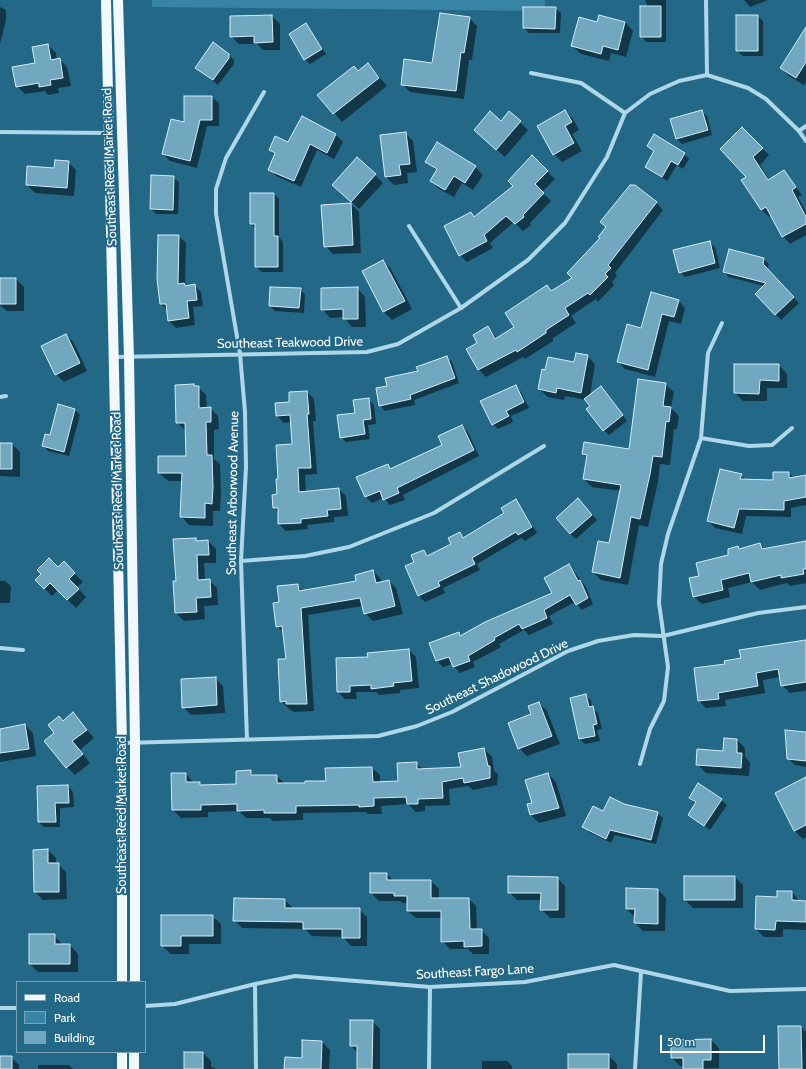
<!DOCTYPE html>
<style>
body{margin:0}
#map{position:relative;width:806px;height:1069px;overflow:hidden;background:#236887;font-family:Cabin,sans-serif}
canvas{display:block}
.legend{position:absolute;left:16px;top:981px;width:130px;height:72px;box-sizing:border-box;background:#236887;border:1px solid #7ba4b7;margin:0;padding:5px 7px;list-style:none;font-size:12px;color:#fff}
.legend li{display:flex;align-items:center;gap:8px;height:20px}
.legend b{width:20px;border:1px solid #7ba4b7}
.scale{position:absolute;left:660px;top:1035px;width:105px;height:18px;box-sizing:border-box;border:2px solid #fff;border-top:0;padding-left:5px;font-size:12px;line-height:14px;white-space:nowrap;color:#fff;-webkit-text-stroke:3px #236887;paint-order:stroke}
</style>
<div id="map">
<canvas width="806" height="1069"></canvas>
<ul class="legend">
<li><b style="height:5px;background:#f1f9fe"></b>Road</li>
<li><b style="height:11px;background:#3884a4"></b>Park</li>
<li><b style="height:11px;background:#71a8bf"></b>Building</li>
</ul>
<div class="scale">50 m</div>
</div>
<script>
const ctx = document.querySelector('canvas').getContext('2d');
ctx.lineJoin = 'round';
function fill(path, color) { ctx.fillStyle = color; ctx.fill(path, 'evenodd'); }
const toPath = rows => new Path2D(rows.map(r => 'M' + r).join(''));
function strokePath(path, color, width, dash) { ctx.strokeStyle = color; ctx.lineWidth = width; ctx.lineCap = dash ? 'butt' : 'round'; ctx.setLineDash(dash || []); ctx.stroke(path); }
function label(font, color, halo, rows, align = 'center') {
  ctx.font = font + ' Cabin,sans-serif'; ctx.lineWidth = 4; ctx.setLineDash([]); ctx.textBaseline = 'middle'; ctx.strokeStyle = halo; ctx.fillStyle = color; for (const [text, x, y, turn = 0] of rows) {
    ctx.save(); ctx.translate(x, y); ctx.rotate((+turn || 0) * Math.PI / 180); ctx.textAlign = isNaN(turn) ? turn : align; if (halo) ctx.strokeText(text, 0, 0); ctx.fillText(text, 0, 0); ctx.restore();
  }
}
const green = toPath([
 [152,0,545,0,545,11,152,7]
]);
const shadow = toPath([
 [645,0,666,0,666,42,646,42,641,36,648,7],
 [744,0,768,0,750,7],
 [0,7,6,10,6,20,0,44],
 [555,8,561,13,560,33,529,33,524,28],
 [272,16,280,24,280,50,263,50,257,44,239,44,231,36],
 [758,16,763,21,763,56,743,56,737,51],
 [469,18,477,26,472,60,469,60,464,99,410,92,402,84,433,64],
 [625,22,633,31,626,57,611,53,609,61,581,54,572,46,598,23],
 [306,24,326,54,310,64,305,59],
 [806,34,806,82,804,85,789,76,781,68],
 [48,45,56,53,57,60,59,59,67,67,71,86,58,88,59,93,48,95,45,91,25,94,17,86,36,64],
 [228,54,234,60,234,64,218,85,196,67],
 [368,64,387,86,342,122,319,95,354,67,359,72],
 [212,97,219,103,219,126,207,126,197,168,170,161,163,154],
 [565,111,573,119,579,130,572,134,582,151,562,162,554,154],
 [701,111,707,116,712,135,682,144,677,139],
 [510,113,528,130,505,157,483,138],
 [302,117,336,135,343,142,334,159,317,150,301,187,276,176,270,169,275,156,270,150,288,143],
 [742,128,769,155,760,165,770,181,784,171,802,195,798,197,806,212,806,235,790,244,783,236,771,215,769,217,761,209,748,177],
 [405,133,413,141,417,172,407,173,408,183,394,185,386,177,381,136],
 [648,146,684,154,689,159,683,169,677,165,667,181,646,166,655,152],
 [532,157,555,179,542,192,551,201,530,223,531,225,523,231,514,222,490,243,493,248,467,262,460,255,471,213,475,217,514,186],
 [68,162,76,170,74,196,35,193,27,185],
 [427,162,475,167,483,175,473,190,462,183,454,197,439,189,431,181,437,171],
 [375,175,383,183,359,209,342,193],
 [173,177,179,182,178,214,156,214,151,209],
 [274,194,279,199,279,237,283,242,283,272,262,272,256,267,256,229,251,224],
 [656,202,663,210,615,273,617,276,612,282,614,285,598,302,596,299,571,316,576,323,553,338,553,341,525,359,523,357,486,377,479,370,468,349,478,343,488,327,497,339,515,327,547,286,552,292,573,278],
 [351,204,359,212,361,253,333,254,325,246],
 [179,236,186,243,185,285,186,286,194,285,201,292,203,306,193,307,195,325,176,328,169,321,168,311,161,304],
 [709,242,715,247,720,268,685,277,680,272],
 [764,259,769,264,767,270,799,303,781,320,756,294,764,286,729,277,724,272],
 [383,261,391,269,412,309,392,320,384,312,363,271],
 [0,279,16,279,24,287,24,311,7,311,0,305],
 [357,288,365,297,366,327,352,327,344,317,330,318,322,309],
 [300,289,305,295,304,313,275,311,270,306],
 [678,300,685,308,681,324,669,321,655,377,625,369,618,362,642,329],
 [66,335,74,343,87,371,64,382,56,374],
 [587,356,595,364,590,396,606,393,627,421,609,435,604,430,586,400,565,396,564,400,548,397,539,389,546,371,575,363],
 [446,357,452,362,459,383,414,400,415,405,385,411,380,405,388,387],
 [779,365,787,374,787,388,767,388,767,401,743,401,735,393],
 [665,384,674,392,671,408,679,416,677,429,674,429,670,465,660,464,658,482,648,527,639,525,628,585,601,580,593,572,609,544,621,491,592,487,584,479,587,458,583,454,630,450],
 [516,386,521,392,529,408,511,416,513,422,498,429,493,424],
 [198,387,206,395,207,408,210,408,218,416,219,429,214,430,214,459,220,464,221,496,220,511,213,511,213,526,189,525,181,516,183,481,168,481,159,473,187,457,186,431,177,422],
 [307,392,314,399,316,421,313,421,317,474,305,475,306,493,339,489,346,496,348,516,334,517,334,522,307,525,308,529,286,531,279,524,279,513,274,508,273,496,278,495,279,480,293,445,292,422,284,423,277,416,290,403],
 [368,399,374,405,376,424,368,425,370,439,346,442,341,437],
 [75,410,80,415,69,456,48,451,43,446],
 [462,426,468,432,479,456,403,495,405,500,390,505,384,498,372,503,365,496,387,465,391,470,443,445],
 [0,444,12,444,20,452,20,477,0,476],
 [789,473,794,478,806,476,806,505,791,508,791,517,746,516,742,534,715,528,708,520,741,475,746,481,774,481],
 [515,500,521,507,537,533,525,541,521,538,477,564,480,570,443,588,445,593,425,602,419,596,407,567,415,563,424,551,429,556,452,544,460,533,464,538,506,513],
 [583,505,597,520,576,539,570,534],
 [195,539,198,542,208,541,216,549,216,563,204,563,205,580,209,580,217,588,218,605,204,606,205,619,184,621,176,613],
 [806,542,806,583,790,586,787,583,760,590,752,582,728,588,730,597,702,604,694,597,690,579,700,576,729,556,738,547,740,550,760,545,765,549],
 [64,563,83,582,77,587,86,597,76,608,58,590,52,596,36,580,42,574,58,568],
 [569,565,586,587,593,604,582,610,575,602,549,616,553,624,529,635,524,630,499,644,501,647,473,662,475,667,460,673,452,664,443,667,437,661,431,643,459,633,462,636,553,593],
 [373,571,381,579,382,583,389,581,396,588,403,614,373,621,365,613,363,606,308,615,314,711,294,712,289,709,281,701,287,660,284,633,277,626,280,603,297,585,303,591,358,582],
 [0,581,5,581,11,586,10,603,0,603],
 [806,641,806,690,804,691,790,693,782,685,780,677,763,680,765,693,725,700,726,706,706,708,699,701,726,665,742,659],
 [409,650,416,657,419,688,400,690,400,693,379,695,376,692,356,692,357,699,345,699,338,692,369,658],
 [215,678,223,686,225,713,191,715,183,707],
 [585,695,591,700,592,708,598,713,602,729,597,730,600,741,585,744,579,739],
 [539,703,547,711,560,744,527,756,519,748,532,715],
 [73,714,94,738,80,750,90,763,75,775,67,767,55,734,63,722],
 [25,725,33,733,36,756,0,762,0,729],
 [806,731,806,767,795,765,788,758],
 [737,740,745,748,745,757,750,762,749,776,706,773,698,765,724,752],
 [484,749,492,757,494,771,498,774,497,785,473,790,468,786,449,789,450,805,425,806,425,811,416,812,408,804,381,806,382,814,368,814,366,812,303,813,303,820,273,821,270,818,246,818,239,811,208,812,208,817,181,818,173,810,172,774,186,774,194,783,200,783,202,786,237,785,250,771,255,776,277,776,285,784,306,784,327,782,372,768,380,775,380,783,399,782,416,763,423,769,462,768],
 [548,774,556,782,566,816,539,823,531,815,528,805,533,804],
 [806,780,806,837,803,839,795,831,777,793],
 [68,786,73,792,74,807,60,808,60,827,44,827,39,822],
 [690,798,721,800,727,805,710,830,689,814,696,804],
 [624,805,657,813,663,818,656,844,615,835,611,843,589,832,584,827,603,812],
 [48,850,56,858,56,864,58,864,66,872,67,899,43,900,35,892],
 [387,874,394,881,431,881,439,889,439,899,469,899,476,906,477,930,481,930,489,938,489,954,473,954,468,949,450,949,442,941,442,918,416,918,408,911,408,903,403,903,400,901,379,901,371,893],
 [735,877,743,885,743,908,693,908,685,900],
 [557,878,565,886,565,918,550,918,542,910,542,900,517,900,509,892],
 [658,890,666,898,665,931,643,931,635,923,635,917,626,909],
 [778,892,792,892,800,902,806,902,806,930,783,929,783,937,764,937,756,929,778,898],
 [285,900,294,909,359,909,367,917,367,946,351,946,343,937,312,936,305,929,242,928,234,920],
 [212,916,221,924,221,944,189,944,189,954,171,954,162,946],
 [30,936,55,936,63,945,70,945,78,954,78,972,38,972,30,964],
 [372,1021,380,1029,380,1069,358,1069,358,1053,351,1046],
 [801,1027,806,1032,806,1069,780,1069],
 [711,1040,719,1048,719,1068,684,1069,684,1066,680,1066,672,1058],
 [322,1042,330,1050,329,1069,285,1069,303,1059],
 [203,1053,211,1061,211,1067,217,1069,185,1069],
 [608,1055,617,1064,617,1069,569,1069],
 [0,1057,11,1057,19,1065,19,1069,0,1069],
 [482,1061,507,1061,512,1066,512,1069,482,1069],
 [38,1065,69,1065,73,1069,38,1069]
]);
const building = toPath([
 [640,6,661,6,661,37,640,37,640,6],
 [523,7,556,7,555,29,523,28,523,7],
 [440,13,470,17,464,53,461,52,456,91,401,85,404,59,432,63,440,13],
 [272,15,273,42,254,43,254,36,230,37,230,16,272,15],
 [599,15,625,22,618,50,603,46,601,54,571,46,579,17,597,22,599,15],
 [736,15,758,15,758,51,736,51,736,15],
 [306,23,322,49,304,60,289,34,306,23],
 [806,27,806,62,796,78,780,68,806,27],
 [213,42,229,54,229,58,213,80,195,68,213,42],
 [48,44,51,60,60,58,63,78,50,80,51,85,39,87,39,83,16,87,12,67,35,63,32,47,48,44],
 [368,63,379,78,333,114,317,95,354,66,358,71,368,63],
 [184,96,212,96,212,120,200,120,190,161,162,154,171,119,184,122,184,96],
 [565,110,572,122,565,126,574,143,553,155,537,126,565,110],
 [702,110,708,130,676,139,670,119,702,110],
 [490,111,501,121,509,111,521,121,496,150,474,130,490,111],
 [302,116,336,134,327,153,310,144,294,181,268,170,275,153,269,150,275,136,288,142,302,116],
 [742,127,763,148,753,157,768,180,784,170,796,187,792,190,806,217,806,224,782,237,766,207,761,210,741,180,746,177,720,149,742,127],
 [406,132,410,164,399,165,401,175,385,177,380,135,406,132],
 [654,134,685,153,678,165,671,161,662,177,645,167,654,151,647,146,654,134],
 [437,142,476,166,465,183,454,176,445,190,430,181,437,169,425,162,437,142],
 [532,155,548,171,535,184,544,193,523,215,524,217,515,224,506,216,484,235,487,241,459,256,444,226,471,212,474,217,513,186,508,181,532,155],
 [357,157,376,174,351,202,332,185,357,157],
 [55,160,69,161,67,188,26,185,27,166,54,168,55,160],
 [151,175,174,176,173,210,150,209,151,175],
 [630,185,635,185,657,202,608,265,611,268,605,274,608,277,590,295,588,293,565,308,569,315,546,330,546,333,517,352,516,350,478,370,466,349,477,343,473,335,488,326,495,339,514,327,505,313,547,285,551,291,572,278,567,273,600,238,598,237,606,227,600,222,630,185],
 [250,193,274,193,274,236,278,236,278,267,255,267,255,224,250,224,250,193],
 [351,203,353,245,324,247,321,205,351,203],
 [158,235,179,235,178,284,184,283,185,286,195,284,197,300,187,301,189,318,168,321,166,304,160,304,157,279,158,235],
 [710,241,715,263,679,273,673,250,710,241],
 [729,249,764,258,763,264,794,297,775,315,755,294,766,283,723,272,729,249],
 [383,260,405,301,383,312,362,271,383,260],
 [0,278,16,278,16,304,0,304,0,278],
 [270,287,301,288,299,308,269,306,270,287],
 [358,287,358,319,343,319,343,309,321,310,321,288,358,287],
 [651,292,679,300,674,317,662,314,648,370,617,362,627,324,641,328,651,292],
 [66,334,80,363,55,375,41,346,66,334],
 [576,353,588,355,581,393,557,388,556,393,538,389,542,369,545,370,548,357,574,362,576,353],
 [447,356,455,378,410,395,411,399,379,406,376,388,387,386,385,378,418,371,416,367,447,356],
 [734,364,779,364,779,381,760,380,759,394,734,393,734,364],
 [638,379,666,383,663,406,671,407,669,422,666,421,662,457,653,456,650,474,640,519,631,517,620,578,592,572,598,541,609,543,621,485,583,479,587,455,582,454,584,442,629,449,638,379],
 [194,384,194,386,199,386,199,408,211,407,211,422,206,422,207,455,212,455,213,487,212,504,205,503,205,518,180,517,182,473,158,473,158,456,186,456,185,423,176,423,175,385,194,384],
 [516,385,524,402,506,411,509,416,492,425,480,401,516,385],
 [601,386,623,415,603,431,586,409,590,406,584,399,601,386],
 [307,391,309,414,307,414,311,468,298,468,299,492,339,488,341,509,327,510,328,516,301,519,301,523,278,524,278,508,273,508,272,495,277,494,276,479,278,479,276,445,292,444,290,415,276,416,275,403,289,402,289,392,307,391],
 [369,398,371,419,363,420,365,434,340,438,337,415,355,413,353,400,369,398],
 [58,404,75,409,64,452,42,446,45,434,50,435,58,404],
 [462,425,474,450,397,488,399,493,383,500,380,491,365,497,356,477,388,464,390,469,442,445,438,436,462,425],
 [0,443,12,443,12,469,0,469,0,443],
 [720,469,742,474,740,479,773,480,773,472,789,472,789,478,806,475,806,497,784,501,784,510,739,509,734,528,707,521,720,469],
 [578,498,592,515,570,534,556,518,578,498],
 [516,499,532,527,518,535,516,532,472,558,475,564,438,582,440,586,418,596,405,566,414,562,411,555,424,550,427,556,451,544,448,538,460,532,463,538,504,513,501,508,516,499],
 [196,538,196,541,208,540,209,555,197,555,198,580,210,579,211,597,196,598,197,612,175,613,173,581,176,581,173,539,196,538],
 [806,541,806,569,803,569,804,574,781,578,781,575,751,582,749,573,721,580,723,590,693,597,689,578,699,576,696,563,728,555,728,549,738,546,739,549,760,543,762,549,806,541],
 [49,558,58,567,64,561,75,573,69,579,79,589,67,600,50,583,44,589,35,580,41,574,37,570,49,558],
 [569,564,578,581,580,580,588,598,576,605,570,595,544,610,547,618,522,629,519,624,494,638,495,640,468,656,470,661,453,667,449,657,436,661,429,643,459,632,460,636,485,622,552,593,544,578,569,564],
 [373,570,376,583,389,580,395,606,364,614,360,598,301,608,307,704,286,704,286,701,280,702,278,659,286,659,282,626,276,627,273,603,279,602,277,586,298,584,299,591,356,581,355,575,373,570],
 [806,640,806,682,781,686,778,669,756,673,758,686,718,693,719,699,698,701,694,668,725,664,724,661,741,658,739,650,806,640],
 [409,649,412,681,393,683,394,686,371,689,371,685,350,686,350,692,337,692,336,658,368,657,367,653,409,649],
 [216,677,217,705,182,708,181,679,216,677],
 [586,694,589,707,593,706,597,724,593,725,595,736,579,739,570,698,586,694],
 [539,702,552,736,518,749,508,723,531,714,528,706,539,702],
 [73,712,87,730,72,741,83,754,66,768,44,741,54,733,48,725,59,716,63,721,73,712],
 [25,724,29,749,0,753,0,729,25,724],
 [785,730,806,732,806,761,787,759,785,730],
 [724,738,737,739,737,753,742,753,741,768,696,765,697,749,723,751,724,738],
 [484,748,488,766,490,766,490,778,464,783,463,778,442,782,443,798,418,799,418,804,407,804,406,797,374,798,374,806,359,807,359,805,296,806,296,813,264,813,264,810,237,811,237,804,201,805,201,810,172,810,171,773,186,773,186,782,200,782,200,785,236,784,236,771,251,770,251,775,277,775,277,783,305,783,305,781,326,781,325,768,372,767,373,782,398,781,397,763,417,762,417,769,461,767,458,753,484,748],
 [548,773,559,808,530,815,527,804,532,803,525,780,548,773],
 [806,777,806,825,794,831,775,793,806,777],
 [698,783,722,799,704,826,688,815,696,802,689,798,698,783],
 [68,785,69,803,55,803,56,822,38,822,37,786,68,785],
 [610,797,624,804,658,812,651,840,610,830,606,839,582,827,593,806,603,811,610,797],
 [48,849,48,863,59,863,59,892,34,892,33,850,48,849],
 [370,873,387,873,387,880,431,880,431,898,469,898,470,929,482,929,482,946,464,947,464,941,441,942,441,911,407,911,407,896,394,896,394,893,370,893,370,873],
 [508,876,558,877,558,910,540,910,541,893,508,893,508,876],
 [684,876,735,876,735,900,684,900,684,876],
 [626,888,658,889,658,924,634,923,635,909,626,909,626,888],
 [777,891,792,891,792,900,806,901,806,922,776,921,775,930,755,929,756,896,777,897,777,891],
 [234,898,285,899,285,908,360,908,360,938,342,938,342,929,303,929,303,922,233,921,234,898],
 [161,915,213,915,213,936,181,936,181,946,161,946,161,915],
 [29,934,55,934,55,944,70,944,70,964,29,964,29,934],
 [350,1020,373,1020,372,1069,357,1069,357,1046,350,1046,350,1020],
 [778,1026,801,1026,802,1069,779,1069,778,1026],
 [711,1039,711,1060,703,1060,703,1069,683,1069,683,1058,671,1058,671,1040,711,1039],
 [302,1040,322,1041,321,1069,284,1069,285,1057,302,1058,302,1040],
 [184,1052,203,1052,203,1069,184,1069,184,1052],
 [568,1054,609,1054,609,1069,568,1069,568,1054],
 [0,1056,12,1056,12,1069,0,1069,0,1056]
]);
const street = toPath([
 [706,0,707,75],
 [531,73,581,83,625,113],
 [799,131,806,126],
 [0,132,108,133],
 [409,226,461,308],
 [115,357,367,352,398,344,461,308,528,260,565,223,607,157,625,113,650,94,679,81,707,75,748,88,766,99,799,131,806,141],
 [0,397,6,396],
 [701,438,749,446,772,445,792,428],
 [241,561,305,556,349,547,434,513,544,446],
 [0,648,23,650],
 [247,740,241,561,246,467,245,412,240,354,216,214,216,189,226,158,264,92],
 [123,743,378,736,417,726,452,712,568,651,598,641,634,635,663,636,758,613,806,607],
 [640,764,650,729,664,701,668,667,659,603,661,564,668,534,701,438,708,353,722,323],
 [255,984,256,1069],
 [145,1006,175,1004,255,984,295,976,430,987,525,982,614,965,730,991,806,989],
 [0,1008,17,1008],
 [429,1069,430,987],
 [635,1069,641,972]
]);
const primary = toPath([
 [106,0,122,743,122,982],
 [118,0,129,357,135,743,135,982],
 [122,1069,122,1052],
 [134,1069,134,1052]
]);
const streetNames = [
 ["Southeast Reed Market Road",110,167,-92],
 ["Southeast Teakwood Drive",290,343,-1],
 ["Southeast Reed Market Road",118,491,-91],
 ["Southeast Arborwood Avenue",233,493,-89],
 ["Southeast Shadowood Drive",497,677,-26],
 ["Southeast Reed Market Road",122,815,-90],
 ["Southeast Fargo Lane",475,972,-3]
];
fill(green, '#3884a4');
fill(shadow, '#0007');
fill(building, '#71a8bf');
strokePath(building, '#d2ecf7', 1);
strokePath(street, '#aed8e9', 4);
strokePath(primary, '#f1f9fe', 10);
label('13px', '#fff', '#236887', streetNames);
</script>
